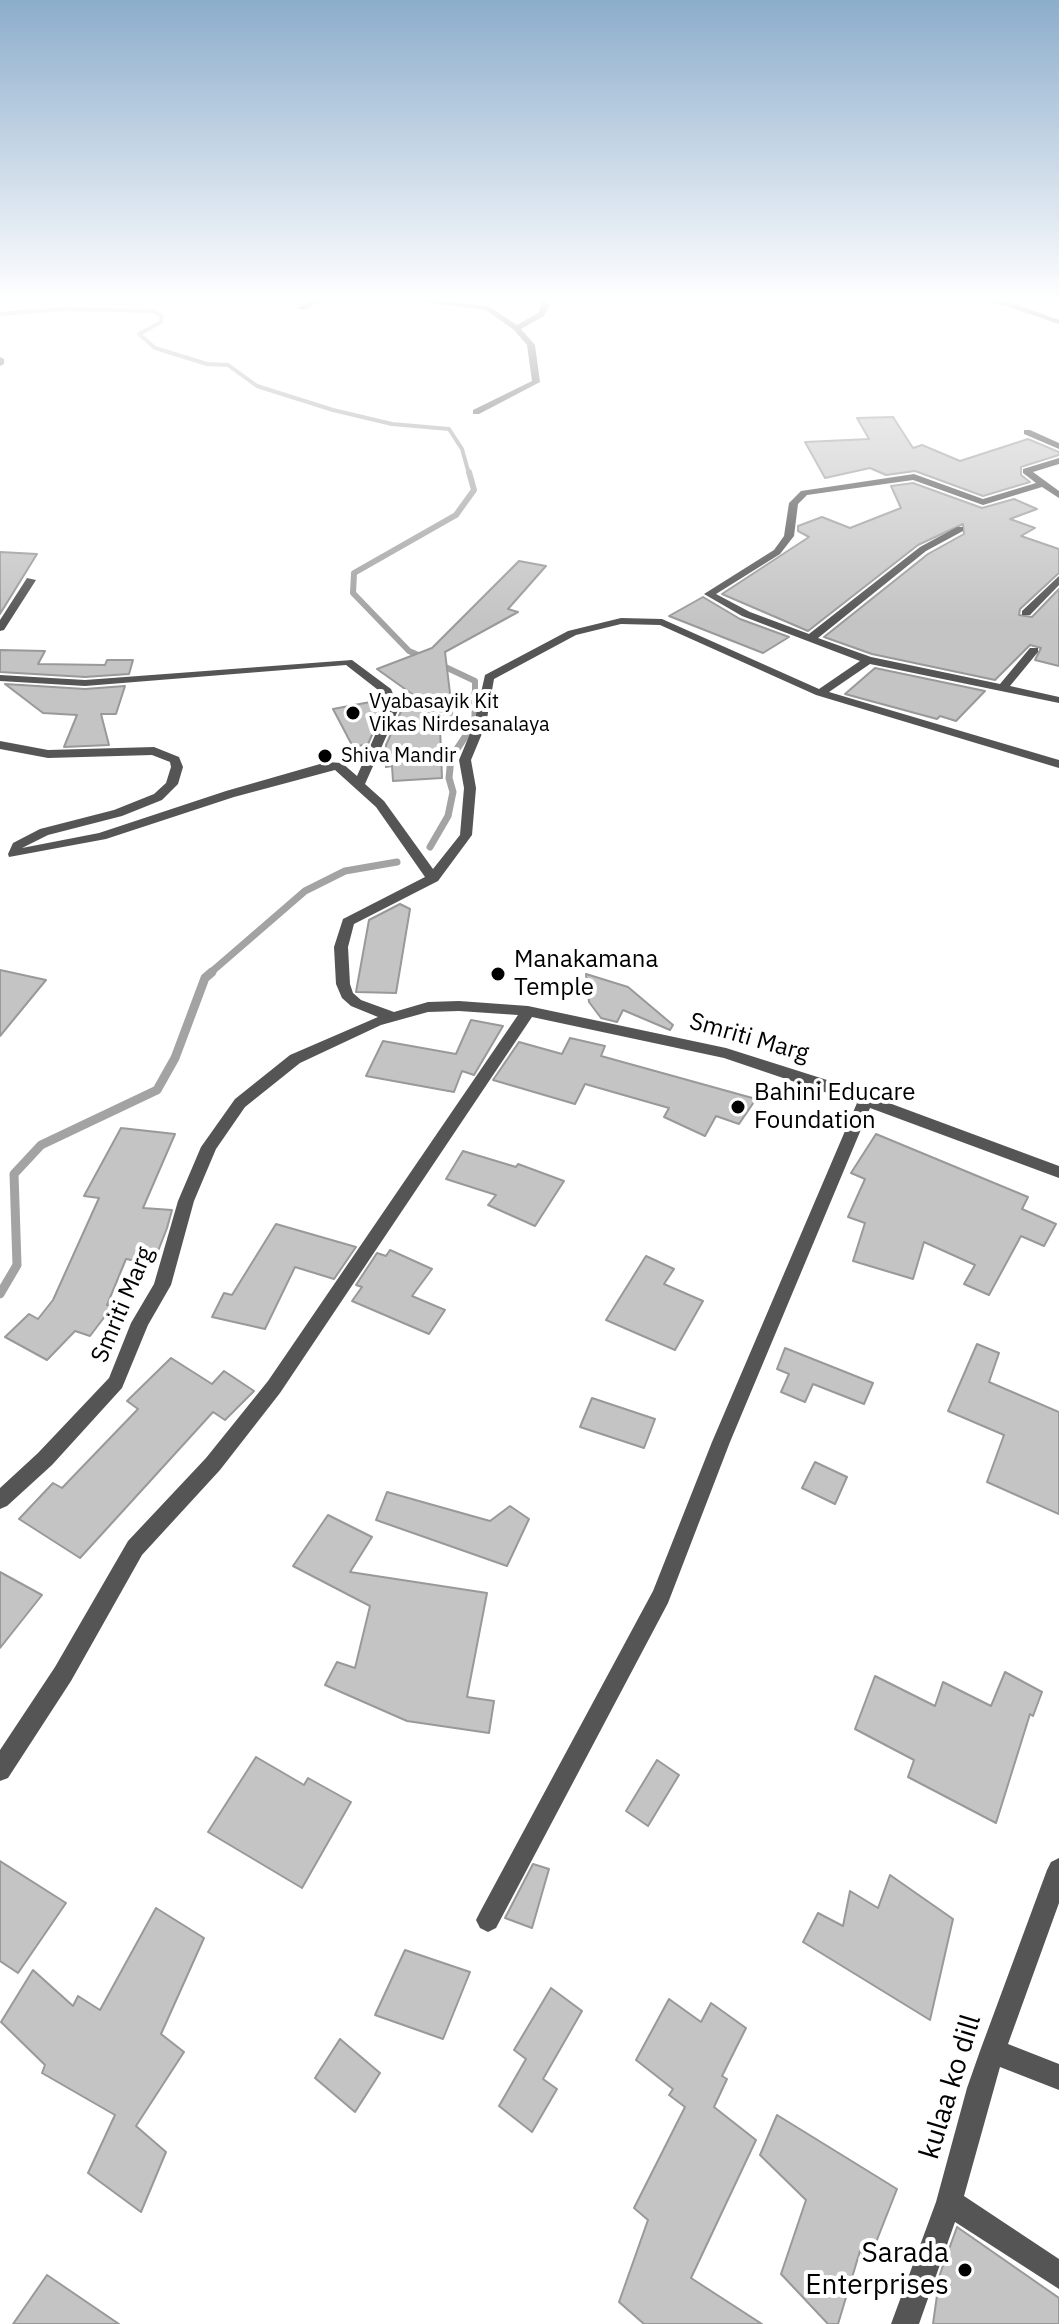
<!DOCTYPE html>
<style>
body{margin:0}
canvas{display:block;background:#fff}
</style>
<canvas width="1059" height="2324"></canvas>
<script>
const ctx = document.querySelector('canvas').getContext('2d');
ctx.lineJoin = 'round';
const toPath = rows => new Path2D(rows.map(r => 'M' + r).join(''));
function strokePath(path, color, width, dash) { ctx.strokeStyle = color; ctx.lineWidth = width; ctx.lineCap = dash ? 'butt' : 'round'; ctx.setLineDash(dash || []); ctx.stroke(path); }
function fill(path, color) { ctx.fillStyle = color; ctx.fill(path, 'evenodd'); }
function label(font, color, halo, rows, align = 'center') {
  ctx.font = font + ' "IBM Plex Sans",sans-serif'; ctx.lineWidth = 8; ctx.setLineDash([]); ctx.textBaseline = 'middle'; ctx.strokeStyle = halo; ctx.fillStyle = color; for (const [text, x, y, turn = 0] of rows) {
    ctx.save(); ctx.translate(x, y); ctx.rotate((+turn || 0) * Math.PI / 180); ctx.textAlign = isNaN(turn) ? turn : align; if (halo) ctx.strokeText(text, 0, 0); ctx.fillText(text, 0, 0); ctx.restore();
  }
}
const streamFar3 = toPath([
 [0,314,62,309,153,311,162,316,161,322,139,334,155,348,207,364,228,365,257,386,333,410,392,424,449,429,462,449,469,474]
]);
const streamFar2 = toPath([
 [425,658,409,651,353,593,354,573,456,515,474,490,469,472],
 [439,664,475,681,475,695]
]);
const streamFar1 = toPath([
 [430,847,448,816,453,792,449,778,451,758,475,722,475,693],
 [209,974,305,891,345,871,397,862]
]);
const stream = toPath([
 [0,1294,17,1265,14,1174,41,1145,157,1090,175,1058,205,978,212,972]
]);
const building = toPath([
 [893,417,913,448,922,445,960,461,1028,439,1059,452,1059,455,1021,467,1021,475,1030,482,983,496,915,471,886,475,870,468,825,478,805,442,869,439,857,418,893,417],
 [913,483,982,508,1014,499,1037,509,1010,519,1035,528,1021,536,1059,549,1059,573,1020,609,1019,615,1032,617,1059,589,1059,666,1035,660,1041,648,1030,645,995,680,872,654,824,637,928,554,964,534,963,524,918,545,808,631,722,594,809,537,798,531,798,526,822,517,850,528,901,508,891,486,913,483],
 [0,552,37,554,0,614,0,552],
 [519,561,546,566,508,609,518,612,445,652,454,726,440,727,442,778,393,781,392,766,386,767,386,745,402,709,398,697,412,694,377,669,432,648,519,561],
 [703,597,740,619,789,637,763,653,669,616,703,597],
 [0,650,45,651,38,664,105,665,107,660,133,660,129,674,85,677,0,672,0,650],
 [875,668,985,691,956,721,940,716,937,719,845,694,875,668],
 [5,684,85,689,125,686,116,714,101,714,109,745,64,747,77,715,43,713,5,684],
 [381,700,384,708,368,744,353,747,333,709,381,700],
 [400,904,410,909,396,993,356,992,369,920,400,904],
 [0,970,46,980,0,1036,0,970],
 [586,974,628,987,673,1025,670,1030,623,1010,617,1022,601,1018,589,1002,586,974],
 [471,1020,503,1026,474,1075,462,1071,454,1092,366,1076,383,1041,456,1054,471,1020],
 [570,1038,605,1046,601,1056,756,1099,739,1124,716,1116,705,1136,664,1117,669,1108,585,1084,575,1104,493,1080,519,1042,562,1054,570,1038],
 [121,1128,175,1134,143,1208,172,1210,167,1228,153,1264,126,1259,107,1305,112,1307,90,1336,75,1331,47,1360,5,1337,29,1314,38,1319,53,1300,99,1198,84,1196,121,1128],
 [876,1134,1028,1197,1022,1209,1056,1224,1044,1246,1021,1236,989,1295,964,1284,975,1265,924,1242,913,1279,853,1261,865,1223,848,1217,865,1179,851,1173,876,1134],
 [463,1151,516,1167,518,1164,564,1181,535,1226,488,1205,496,1195,446,1179,463,1151],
 [276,1224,356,1247,334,1279,295,1267,265,1329,212,1317,224,1293,232,1295,276,1224],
 [390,1250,432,1269,412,1296,445,1310,429,1334,352,1301,362,1287,356,1285,377,1253,386,1256,390,1250],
 [646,1256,674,1269,664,1284,703,1301,675,1350,606,1320,646,1256],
 [977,1344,999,1353,989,1382,1059,1412,1059,1514,987,1482,1004,1435,948,1411,977,1344],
 [785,1348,873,1383,864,1404,813,1384,805,1402,781,1392,789,1374,777,1369,785,1348],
 [171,1358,212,1384,224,1371,254,1391,225,1420,213,1412,80,1558,19,1519,53,1483,62,1488,138,1409,127,1401,171,1358],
 [592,1398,655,1419,644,1448,580,1427,592,1398],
 [815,1462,847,1477,835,1504,802,1488,815,1462],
 [387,1492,490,1521,510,1506,529,1519,507,1566,376,1520,387,1492],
 [328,1515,372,1537,350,1572,487,1593,467,1697,494,1701,489,1733,407,1721,325,1685,337,1662,355,1668,370,1606,293,1566,328,1515],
 [0,1572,42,1595,0,1648,0,1572],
 [1005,1672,1042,1692,1033,1716,1030,1714,996,1823,908,1777,914,1760,855,1729,875,1676,935,1706,943,1682,991,1706,1005,1672],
 [256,1757,304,1785,308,1778,351,1802,302,1888,208,1832,256,1757],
 [657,1760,679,1775,648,1826,626,1811,657,1760],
 [0,1861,66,1903,18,1973,0,1961,0,1861],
 [533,1864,549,1869,532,1928,505,1918,533,1864],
 [890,1875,953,1919,930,2020,803,1942,818,1913,843,1926,850,1891,878,1908,890,1875],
 [156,1908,204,1938,161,2034,184,2052,136,2126,166,2152,141,2212,88,2173,115,2115,42,2073,45,2065,1,2022,33,1970,73,2006,78,1996,100,2010,156,1908],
 [405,1950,470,1972,443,2039,375,2015,405,1950],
 [551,1988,582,2011,543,2079,557,2089,532,2132,499,2106,526,2059,514,2050,551,1988],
 [669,1999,701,2022,711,2003,746,2028,722,2076,727,2079,714,2107,756,2140,691,2278,762,2324,644,2324,619,2302,648,2220,634,2208,685,2107,669,2095,673,2089,636,2060,669,1999],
 [340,2039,380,2073,355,2112,315,2078,340,2039],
 [777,2115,897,2189,869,2260,860,2251,838,2324,828,2324,781,2274,806,2200,760,2155,777,2115],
 [957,2227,1059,2298,1059,2324,933,2324,940,2274,957,2227],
 [47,2275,119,2324,13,2324,47,2275]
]);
const street = toPath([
 [34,297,43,297,47,300,43,302,34,297],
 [319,297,329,297,304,310,297,308,319,297],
 [385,297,412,297,488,306,517,325,538,313,541,306,537,297,544,297,549,306,544,316,521,329,535,345,540,382,479,414,473,414,473,410,532,381,527,345,514,330,486,310,385,297],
 [967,297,1004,301,1004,297,1012,297,1012,303,1059,320,1059,324,1006,306,967,297],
 [0,357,4,359,4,364,0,366,0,357],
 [1024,430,1030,430,1059,443,1059,449,1024,434,1024,430],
 [1059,458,1059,464,1033,472,1059,491,1059,498,1042,487,983,505,913,480,807,495,798,504,794,536,780,554,716,594,750,612,809,634,920,547,957,527,963,527,963,531,926,551,818,638,871,657,1000,684,1030,648,1038,648,1038,652,1010,686,1059,697,1059,703,870,664,829,692,1059,760,1059,768,816,695,660,625,621,624,576,635,494,679,486,724,471,760,476,788,472,835,438,881,354,924,348,947,350,984,353,993,361,1000,394,1012,428,1002,459,1001,528,1006,726,1048,827,1080,1059,1166,1059,1178,870,1108,730,1442,668,1603,496,1928,488,1932,480,1928,476,1920,480,1912,653,1591,712,1442,857,1103,724,1058,532,1017,280,1393,220,1470,142,1555,71,1681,8,1778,0,1781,0,1750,55,1667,128,1541,206,1458,268,1381,518,1015,459,1011,428,1012,381,1025,300,1063,245,1107,216,1149,194,1201,171,1285,148,1325,122,1388,52,1465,7,1506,0,1509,0,1488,38,1453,109,1378,131,1323,154,1284,178,1201,201,1147,235,1099,290,1055,378,1017,351,1006,342,998,336,984,334,947,343,919,425,877,376,807,335,770,234,797,106,839,9,857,8,854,13,843,40,829,114,810,154,794,166,783,171,767,170,762,152,755,48,758,0,749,0,741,48,750,154,747,179,757,183,767,178,784,162,800,122,816,48,835,22,848,99,833,226,791,327,762,342,763,357,776,387,708,382,693,346,665,85,686,0,681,0,675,85,680,352,660,391,689,399,708,365,784,384,801,433,869,460,835,464,788,459,760,474,724,485,675,568,631,621,618,662,619,819,689,860,661,742,616,704,594,774,550,784,536,789,503,801,491,914,474,983,499,1036,483,1023,473,1023,469,1059,458],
 [1059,576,1059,585,1030,615,1022,615,1022,611,1059,576],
 [27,578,36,580,4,630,0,631,0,620,27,578],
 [1059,1858,1059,1903,1008,2044,1059,2064,1059,2090,1000,2067,964,2196,1059,2259,1059,2289,955,2222,919,2324,891,2324,936,2202,967,2088,980,2051,1047,1870,1051,1862,1059,1858]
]);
const markers = [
 [353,713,8,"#000"],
 [325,756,8,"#000"],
 [498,974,8,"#000"],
 [738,1107,8,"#000"],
 [965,2270,8,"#000"]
];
const farPoinames = [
 ["Vyabasayik Kit",369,702],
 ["Vikas Nirdesanalaya",369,725],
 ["Shiva Mandir",341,756]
];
const poiNames = [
 ["Manakamana",514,960],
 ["Temple",514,988],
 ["Bahini Educare",754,1093],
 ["Foundation",754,1121]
];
const streetNames = [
 ["Smriti Marg",749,1038,16],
 ["Smriti Marg",123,1305,-67]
];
const nearStreetnames = [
 ["kulaa ko dill",951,2087,-73]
];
const nearPoinames = [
 ["Sarada",949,2254],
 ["Enterprises",949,2286]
];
strokePath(streamFar3, '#a3a3a3', 4);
strokePath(streamFar2, '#a3a3a3', 6);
strokePath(streamFar1, '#a3a3a3', 7);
strokePath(stream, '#a3a3a3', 9);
fill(building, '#c4c4c4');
strokePath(building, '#999', 2);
fill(street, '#555');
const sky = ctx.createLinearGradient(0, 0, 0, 623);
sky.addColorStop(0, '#8cadcc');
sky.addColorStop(0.48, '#fff');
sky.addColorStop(1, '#ffffff00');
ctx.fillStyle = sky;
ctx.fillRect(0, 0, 1059, 623);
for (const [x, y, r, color] of markers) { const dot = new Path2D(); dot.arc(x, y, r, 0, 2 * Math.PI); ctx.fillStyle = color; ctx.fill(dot); strokePath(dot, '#fff', 3); }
label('20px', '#000', '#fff', farPoinames, 'left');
label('24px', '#000', '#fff', poiNames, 'left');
label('24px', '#000', '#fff', streetNames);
label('28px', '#000', '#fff', nearStreetnames);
label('28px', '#000', '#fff', nearPoinames, 'right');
</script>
